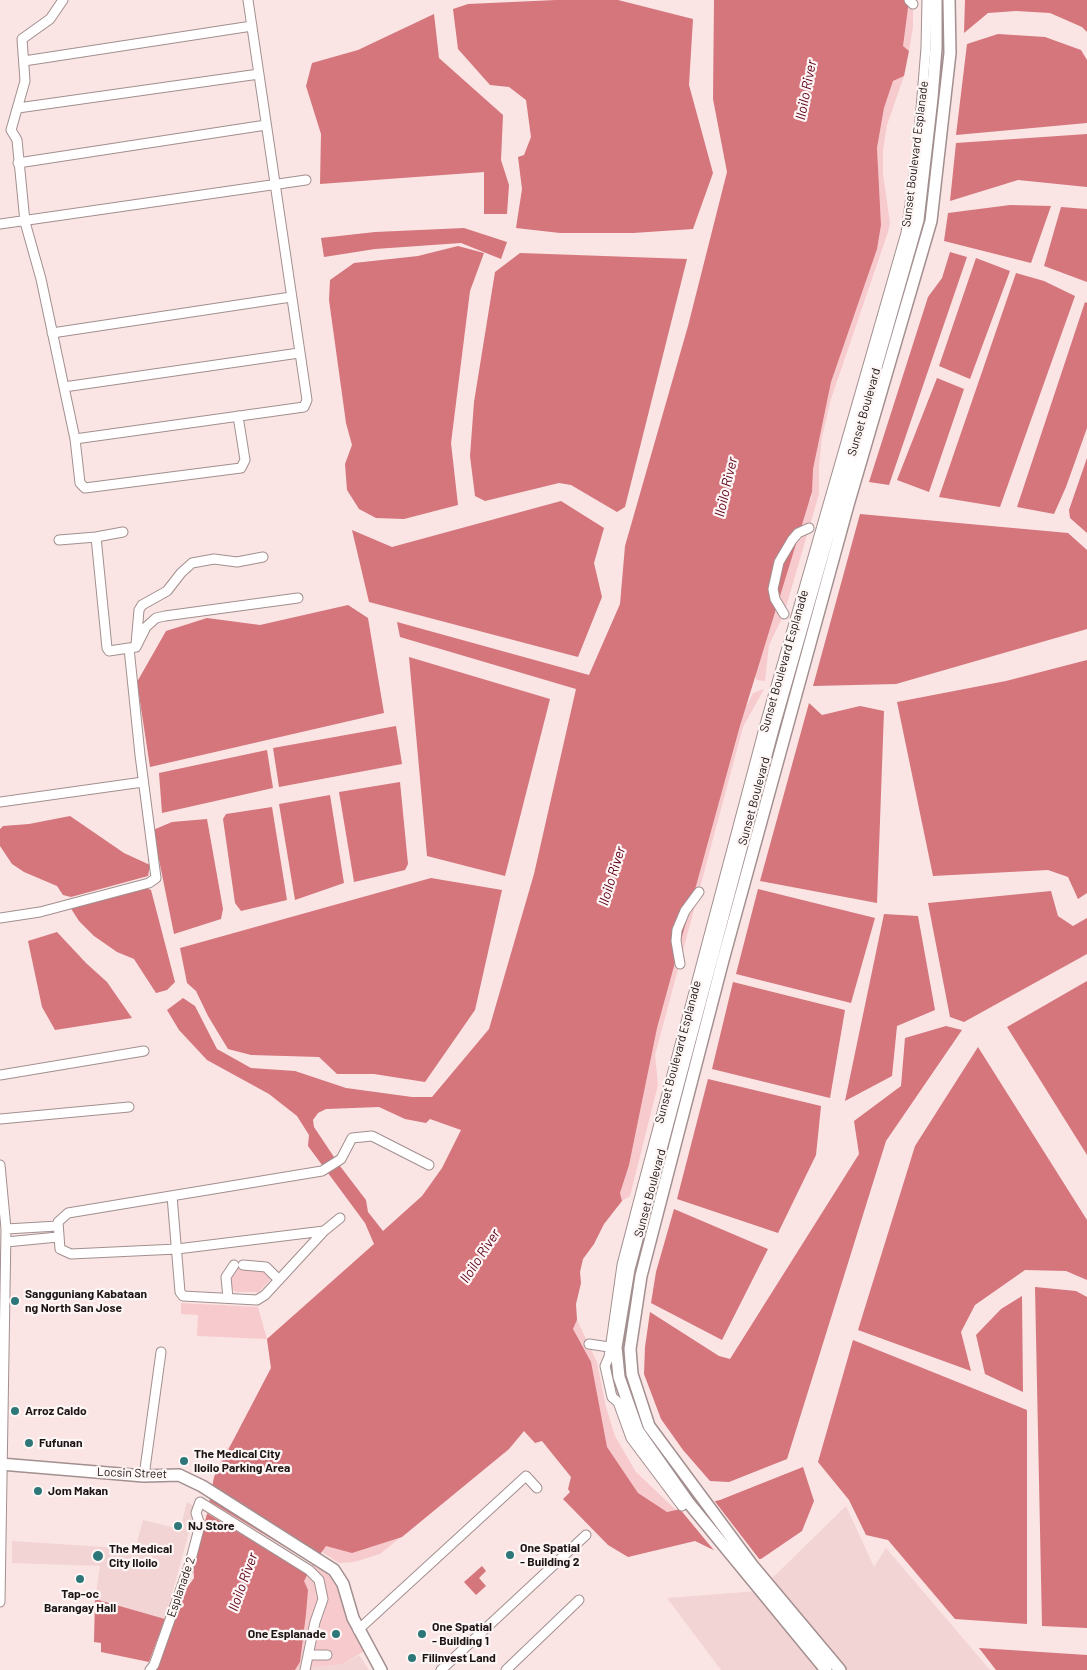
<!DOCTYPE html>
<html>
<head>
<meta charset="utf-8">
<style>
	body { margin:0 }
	canvas { display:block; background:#fae4e4 }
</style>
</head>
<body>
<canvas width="1087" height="1670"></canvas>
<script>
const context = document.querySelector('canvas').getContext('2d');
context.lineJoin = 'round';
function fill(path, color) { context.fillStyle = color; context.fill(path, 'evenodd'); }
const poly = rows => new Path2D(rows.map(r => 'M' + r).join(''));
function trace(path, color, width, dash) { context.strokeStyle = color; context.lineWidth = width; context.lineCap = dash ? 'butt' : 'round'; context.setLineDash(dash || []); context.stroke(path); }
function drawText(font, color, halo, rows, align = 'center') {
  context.font = font + ' Barlow,sans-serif'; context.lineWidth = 4.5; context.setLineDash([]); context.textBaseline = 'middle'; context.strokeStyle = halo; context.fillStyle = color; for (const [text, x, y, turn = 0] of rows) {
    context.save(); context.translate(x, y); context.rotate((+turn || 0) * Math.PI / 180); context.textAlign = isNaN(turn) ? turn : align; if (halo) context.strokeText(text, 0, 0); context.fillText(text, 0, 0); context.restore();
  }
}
fill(poly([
	[187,1502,196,1507,165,1619,95,1599,100,1566,12,1563,12,1541,135,1549,143,1520,180,1529],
	[846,1506,874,1567,886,1548,990,1670,721,1670,667,1598,759,1591],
	[359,1655,369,1670,312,1670,313,1667,343,1664]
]), '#f3d4d5');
fill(poly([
	[902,0,913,4,913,27,909,51,903,47],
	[904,76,887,125,883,150,883,174,890,223,888,232,831,399,822,437,819,466,819,494,784,614,769,645,765,681,757,680,753,673,801,502,811,500,812,492,809,489,825,398,881,225,877,148,884,108,893,81],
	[764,689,743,727,655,1055,658,1085,630,1196,622,1201,620,1193,626,1139,745,709,753,693],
	[374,1244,224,1488,213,1484,223,1455,238,1434,271,1368,267,1339,197,1336,198,1315,181,1314,181,1303,258,1307,267,1339],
	[235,1268,265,1271,271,1279,259,1292,236,1292,233,1290,228,1281],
	[577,1320,597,1362,606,1407,615,1436,636,1472,676,1510,667,1512,636,1499,605,1449,573,1329],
	[509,1449,380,1554,354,1562,339,1563,311,1545],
	[313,1564,332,1577,338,1587,345,1613,364,1651,343,1664,313,1667,312,1670,295,1670,300,1662,299,1654,289,1580]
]), '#f7cbcd');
fill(poly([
	[556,0,618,0,693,19,689,85,713,173,693,229,633,233,560,233,516,228,522,189,518,157,524,155,531,137,526,100,509,87,490,85,458,49,453,9,468,4],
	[714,0,909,0,903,46,909,51,904,76,893,81,884,108,877,148,881,225,877,249,831,382,813,469,812,492,740,726,657,1028,629,1165,620,1193,622,1201,604,1224,594,1244,583,1259,580,1272,581,1283,576,1304,577,1320,573,1329,591,1362,607,1447,638,1493,667,1512,720,1500,803,1467,814,1501,802,1531,761,1559,732,1559,695,1541,628,1557,608,1545,563,1499,570,1492,568,1489,571,1477,542,1441,535,1443,524,1431,509,1449,402,1537,352,1553,326,1546,313,1564,304,1581,308,1590,306,1614,300,1662,295,1670,153,1670,184,1592,194,1578,193,1564,207,1514,214,1477,271,1368,267,1339,374,1244,365,1223,308,1146,309,1135,297,1116,269,1094,207,1060,179,1030,167,1010,183,998,195,1006,217,1049,251,1068,295,1071,346,1088,412,1097,432,1097,489,1029,534,874,576,689,400,637,397,622,589,675,620,604,625,546,688,326,727,172,713,99],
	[379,1107,405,1119,426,1123,430,1119,461,1130,442,1168,422,1196,383,1231,368,1212,366,1200,340,1166,314,1127,313,1120,318,1113,326,1109],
	[965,0,1087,0,1087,32,1082,27,1050,13,1016,11,988,13,964,33],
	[434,14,439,58,503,115,501,160,509,185,507,214,484,214,484,172,320,184,321,134,306,86,312,63,358,50],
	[998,34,1045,37,1081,50,1087,60,1087,123,956,135,967,44],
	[1087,134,1087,187,1018,180,950,201,956,143],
	[1010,205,1051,206,1031,263,944,241,948,213],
	[1061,207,1087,209,1087,282,1044,266],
	[464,228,507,242,501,259,461,243,375,249,324,257,321,238,375,232],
	[458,246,484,253,470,291,451,443,458,505,404,519,376,518,359,509,347,490,345,464,352,445,346,423,329,300,330,280,354,263,418,256],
	[950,252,967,257,889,485,869,482,928,297,942,278],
	[520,253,687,259,625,507,617,512,571,485,559,483,485,501,475,496,470,456,474,402,495,272],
	[976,258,1010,271,970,379,939,366],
	[1016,273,1044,281,1075,296,1000,507,939,497],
	[1085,302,1087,303,1087,428,1066,487,1054,514,1017,507],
	[937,378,964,389,929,492,897,480],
	[1087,458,1087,533,1070,518,1069,510],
	[561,501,604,528,594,563,602,597,578,657,369,602,352,530,392,547],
	[860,514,1068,533,1087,550,1087,629,896,684,813,686],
	[348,605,368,618,384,713,150,767,137,682,166,631,207,618,260,625],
	[409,657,550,699,505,876,427,856],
	[1087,660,1087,893,1078,899,1068,877,1048,870,933,876,897,702,1006,681],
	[809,703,822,715,860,706,884,711,877,903,760,881],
	[396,726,402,764,279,787,273,748],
	[267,750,273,788,162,813,159,773],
	[400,782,408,864,405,870,354,882,339,792],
	[330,795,344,883,295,900,279,804],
	[272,807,287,900,241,911,235,903,223,819,226,814],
	[70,816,124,853,150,865,148,876,71,897,63,895,57,886,24,872,12,864,0,846,0,829,3,826,29,824],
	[207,819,223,909,221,919,174,934,153,830,172,822],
	[431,878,502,890,475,1010,425,1082,374,1074,337,1074,319,1057,251,1055,228,1049,208,1016,196,991,187,983,180,948],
	[144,887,151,890,175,982,167,990,156,993,134,959,117,952,94,936,79,921,70,907],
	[758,889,875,918,851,1003,736,974],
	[1051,891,1058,916,1073,926,1087,918,1087,954,964,1022,950,1017,928,903],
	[884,914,918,916,935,1010,897,1026,892,1076,845,1101],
	[57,932,86,963,107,982,132,1018,55,1030,42,1007,28,941],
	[1087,981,1087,1155,1007,1027],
	[733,982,845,1010,830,1098,712,1069],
	[946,1026,962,1030,886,1141,787,1459,729,1482,710,1481,683,1450,661,1419,644,1374,645,1347,650,1312,719,1356,730,1359,859,1154,854,1121,901,1086,905,1038],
	[978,1047,1087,1220,1087,1280,1066,1271,1025,1270,975,1305,961,1332,971,1371,858,1330,915,1146],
	[708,1079,821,1106,816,1155,778,1233,677,1199],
	[674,1209,768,1249,722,1340,651,1303,656,1272],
	[1035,1287,1076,1291,1087,1297,1087,1628,1042,1626],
	[1022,1296,1023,1392,985,1374,976,1335,1001,1309],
	[853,1340,1027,1410,1027,1624,955,1619,888,1540,866,1535,849,1500,818,1462],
	[482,1566,486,1571,479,1578,486,1586,476,1595,464,1582],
	[95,1599,165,1619,149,1662,101,1652,101,1643,94,1642],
	[979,1648,1087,1655,1087,1670,996,1670]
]), '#d5757c');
fill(poly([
	[713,1499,760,1560,732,1561,717,1554,679,1508,684,1505],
	[209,1501,313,1564,307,1574,205,1512]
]), '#fae4e4');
const minor = poly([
	[63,0,50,19,22,39,25,81,11,130,17,140,25,222,41,279,75,439,80,483,85,488,241,468,245,460,238,416],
	[909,0,913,4],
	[24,61,252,26],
	[18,108,259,74],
	[18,163,266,125],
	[0,224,306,180],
	[52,333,291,297],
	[64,387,299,353],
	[75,439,304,407,307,400,248,0],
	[96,537,107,648,109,651,129,648],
	[59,540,96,537,123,532],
	[784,614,775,599,773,589,779,562,792,540,798,533,809,528],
	[136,644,139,610,142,605,167,591,181,573,192,563,214,559,237,562,263,557],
	[0,802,143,782],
	[0,918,40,912,149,883,156,878,140,755,129,648,136,647,146,627,156,618,165,616,298,598],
	[680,964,676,941,677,930,685,911,699,892],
	[0,1075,144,1051],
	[0,1119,129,1107],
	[0,1165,6,1229,0,1602],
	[172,1196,180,1292,183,1296,257,1300,265,1295,324,1231,340,1218],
	[6,1229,58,1226],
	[324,1231,177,1249,71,1254,60,1249,58,1222,68,1213,322,1171,341,1159,352,1138,372,1136,429,1165],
	[6,1242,58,1237],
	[243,1265,266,1267,279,1280],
	[228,1298,226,1277,234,1265],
	[589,1344,609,1347],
	[144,1476,161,1352],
	[682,1506,631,1438,618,1402,612,1397,605,1366,609,1357,622,1265,641,1192,766,721,906,233,918,145,926,48,927,0],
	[358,1630,526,1476,537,1488],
	[308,1655,327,1655],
	[150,1670,154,1665,190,1563,200,1525,196,1513,200,1502,309,1570,319,1580,323,1599,315,1622,305,1670],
	[441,1670,586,1535],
	[506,1670,579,1600]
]);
const major = poly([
	[0,1464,144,1476,179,1475,202,1486,334,1570,343,1584,353,1618,381,1670],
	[826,1670,688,1502,638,1431,619,1377,616,1347,629,1269,773,729,918,220,932,98,936,48,936,0],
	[840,1670,752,1565,649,1426,632,1374,630,1349,641,1276,723,960,848,505,931,221,950,53,949,0]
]);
trace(minor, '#a38f8f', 11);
trace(major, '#a38f8f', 14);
trace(minor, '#fff', 9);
trace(major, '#fff', 11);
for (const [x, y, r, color] of [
	[15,1301,5,"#2e7778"],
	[15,1411,5,"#2e7778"],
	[29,1443,5,"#2e7778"],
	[184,1461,5,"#2e7778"],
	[38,1491,5,"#2e7778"],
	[178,1526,5,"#2e7778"],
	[510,1555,5,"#2e7778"],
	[98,1556,6,"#2e7778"],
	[80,1579,5,"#2e7778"],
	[336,1634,5,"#2e7778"],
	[422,1634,5,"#2e7778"],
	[412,1658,5,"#2e7778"]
]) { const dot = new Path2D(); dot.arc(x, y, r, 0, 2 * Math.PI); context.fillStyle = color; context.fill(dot); trace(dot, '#fef5f5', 2); }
drawText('12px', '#1c1515', '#fef5f5', [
	["Sunset Boulevard Esplanade",915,154,-83],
	["Sunset Boulevard",864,412,-74],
	["Sunset Boulevard Esplanade",784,661,-74],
	["Sunset Boulevard",754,801,-75],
	["Sunset Boulevard Esplanade",678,1052,-75],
	["Sunset Boulevard",650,1193,-75],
	["Locsin Street",132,1473,2],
	["Esplanade 2",181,1587,-71]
]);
drawText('bold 12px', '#1c1515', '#fef5f5', [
	["Sangguniang Kabataan",25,1294],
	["ng North San Jose",25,1308],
	["Arroz Caldo",25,1411],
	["Fufunan",39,1443],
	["The Medical City",194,1454],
	["Iloilo Parking Area",194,1468],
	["Jom Makan",48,1491],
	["NJ Store",188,1526],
	["One Spatial",520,1548],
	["- Building 2",520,1562],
	["The Medical",109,1549],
	["City Iloilo",109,1563],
	["Tap-oc",80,1594,"center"],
	["Barangay Hall",80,1608,"center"],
	["One Spatial",432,1627],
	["- Building 1",432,1641],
	["One Esplanade",326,1634,"right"],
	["Filinvest Land",422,1658]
], 'left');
drawText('italic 14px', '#5d0119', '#fef5f5', [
	["Iloilo River",806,90,-79],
	["Iloilo River",726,487,-77],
	["Iloilo River",612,876,-73],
	["Iloilo River",480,1256,-57],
	["Iloilo River",243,1582,-70]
]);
</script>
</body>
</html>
